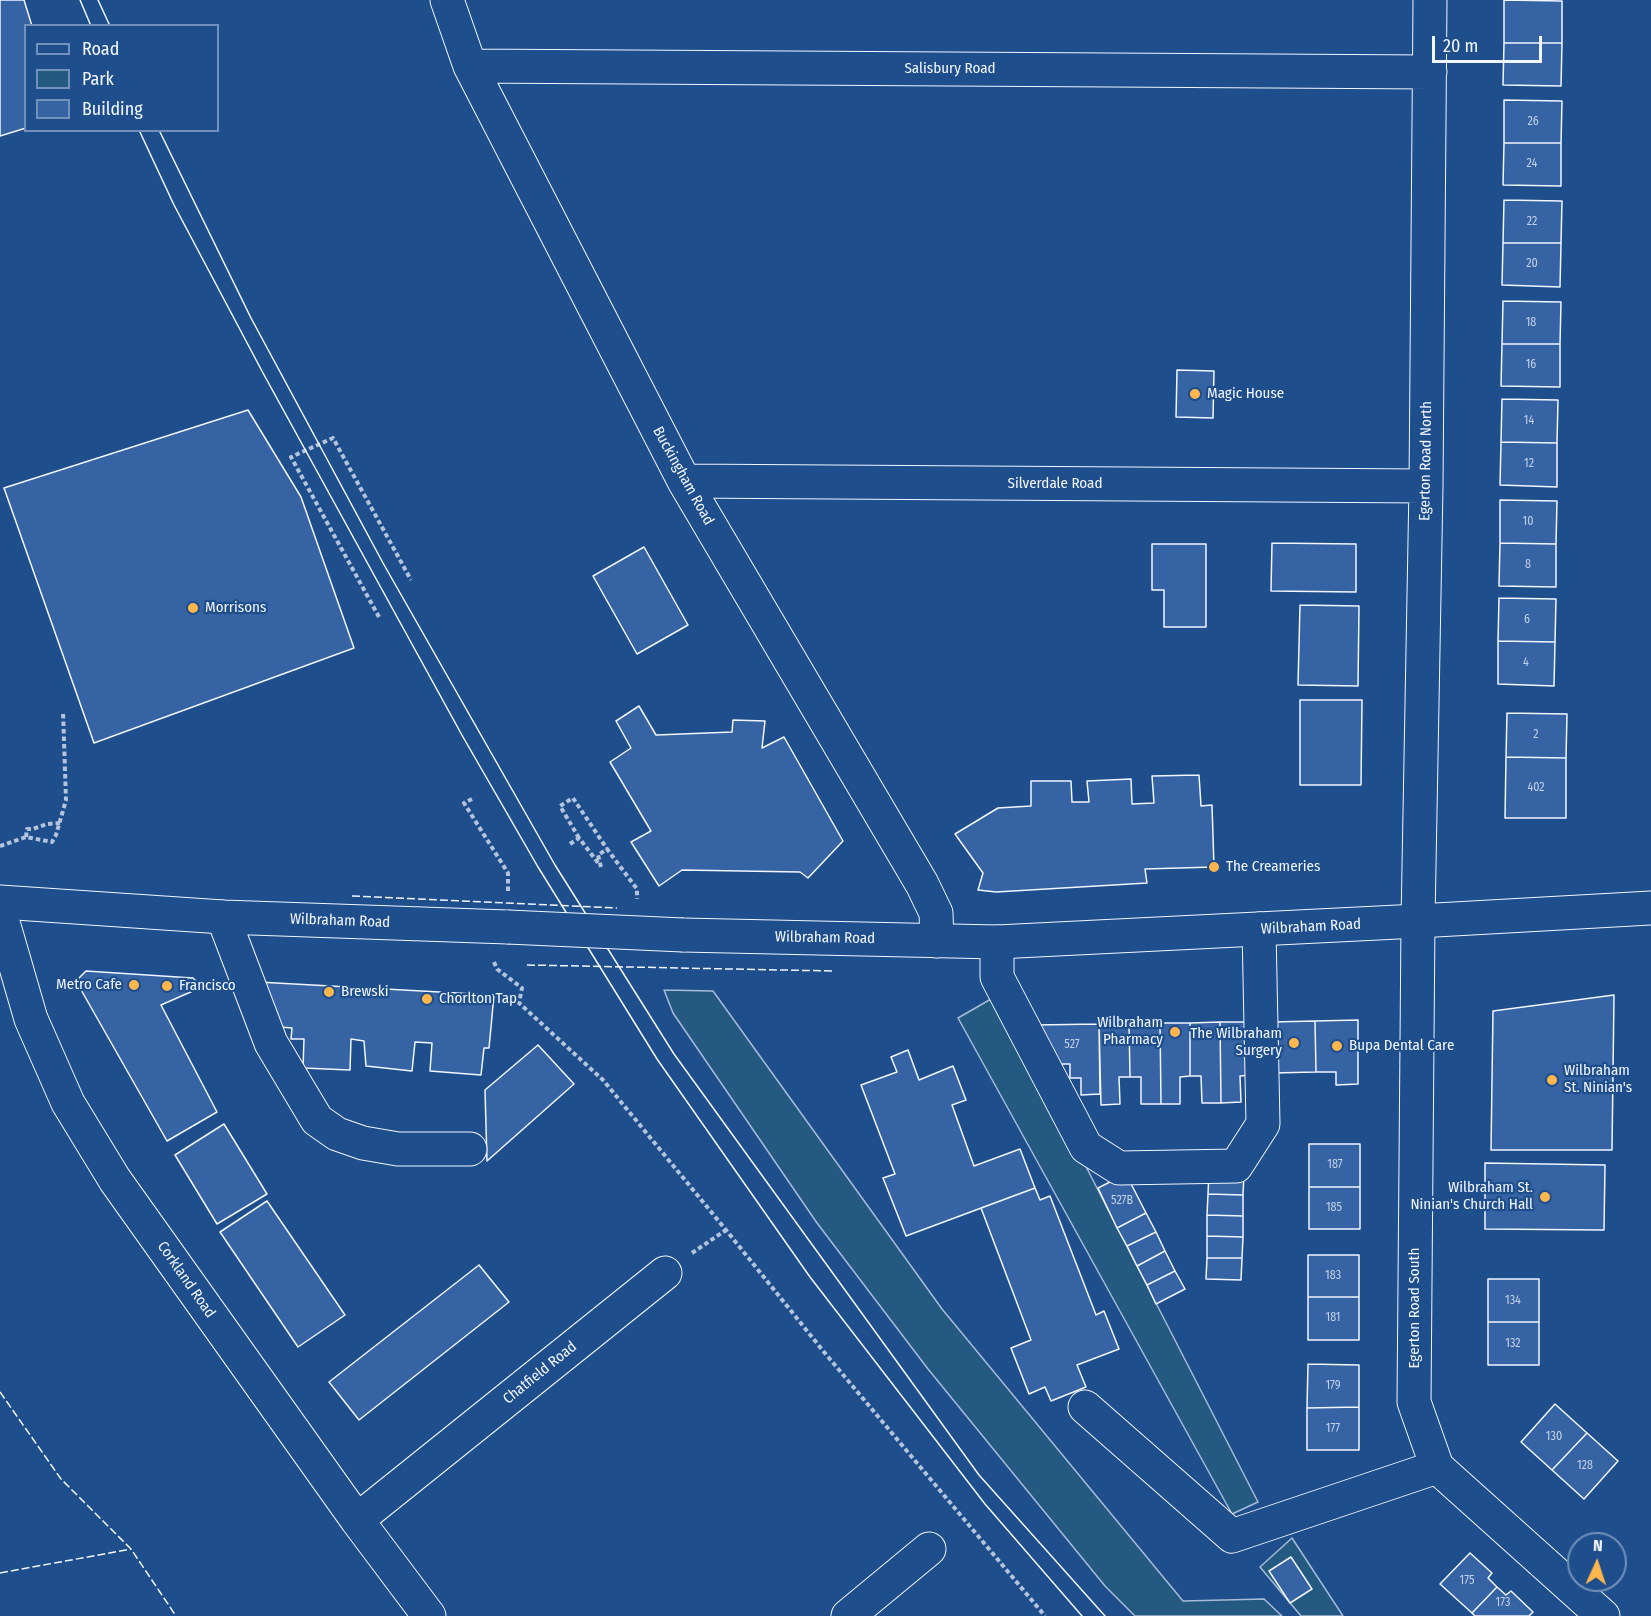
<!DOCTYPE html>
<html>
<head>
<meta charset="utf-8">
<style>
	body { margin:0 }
	#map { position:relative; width:1651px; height:1616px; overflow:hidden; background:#1f4e8c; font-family:"Fira Sans Condensed",sans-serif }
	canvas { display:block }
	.legend { position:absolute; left:24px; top:24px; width:195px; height:108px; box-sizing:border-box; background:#1f4e8c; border:2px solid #7391ba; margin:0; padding:8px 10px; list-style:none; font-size:18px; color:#f2f6ff }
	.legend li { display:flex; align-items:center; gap:12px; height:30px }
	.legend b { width:30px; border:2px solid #7391ba }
	.north { position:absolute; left:1567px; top:1532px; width:60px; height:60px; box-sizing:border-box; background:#1f4e8c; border:2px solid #7391ba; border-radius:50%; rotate:3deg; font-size:16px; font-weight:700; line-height:24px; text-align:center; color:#f2f6ff }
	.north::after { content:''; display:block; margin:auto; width:21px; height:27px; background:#ffb74d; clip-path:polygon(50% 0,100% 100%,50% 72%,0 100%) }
	.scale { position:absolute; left:1432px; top:36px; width:110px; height:27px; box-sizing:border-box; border:3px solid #f2f6ff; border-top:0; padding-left:8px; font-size:18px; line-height:21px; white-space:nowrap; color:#f2f6ff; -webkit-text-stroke:4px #1f4e8c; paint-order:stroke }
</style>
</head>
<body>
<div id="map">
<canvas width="1651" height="1616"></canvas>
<ul class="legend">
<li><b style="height:8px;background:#1f4e8c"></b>Road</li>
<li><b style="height:16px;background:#245a82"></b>Park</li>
<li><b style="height:16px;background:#3563a3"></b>Building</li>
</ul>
<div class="north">N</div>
<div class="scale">20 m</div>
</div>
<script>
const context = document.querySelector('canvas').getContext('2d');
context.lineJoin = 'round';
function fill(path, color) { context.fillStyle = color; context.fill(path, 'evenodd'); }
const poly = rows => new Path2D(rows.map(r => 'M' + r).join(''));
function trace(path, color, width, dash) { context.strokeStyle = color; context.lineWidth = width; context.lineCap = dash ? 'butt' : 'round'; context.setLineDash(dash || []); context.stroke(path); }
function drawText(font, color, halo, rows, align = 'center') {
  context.font = font + ' "Fira Sans Condensed",sans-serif'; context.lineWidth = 4.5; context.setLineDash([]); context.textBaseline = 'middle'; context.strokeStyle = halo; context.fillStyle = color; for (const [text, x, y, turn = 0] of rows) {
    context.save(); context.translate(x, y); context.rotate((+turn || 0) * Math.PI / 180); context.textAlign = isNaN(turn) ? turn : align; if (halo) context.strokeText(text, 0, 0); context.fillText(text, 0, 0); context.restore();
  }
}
const green = poly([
	[664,990,713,991,942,1309,1183,1601,1264,1599,1282,1616,1135,1616,1105,1586,928,1369,817,1223,673,1013,664,990],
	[998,995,1258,1502,1232,1514,958,1018,998,995],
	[1292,1538,1343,1616,1301,1616,1260,1567,1292,1538]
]);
fill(green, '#245a82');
trace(green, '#a8bbd7', 1.5);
const building = poly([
	[0,0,24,0,32,26,26,26,26,128,0,136,0,0],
	[1504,0,1562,1,1562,43,1504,43,1504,0],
	[1504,43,1562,43,1561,86,1503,85,1504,43],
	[1504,100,1562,101,1561,143,1504,143,1504,100],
	[1504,143,1561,143,1561,186,1503,185,1504,143],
	[1504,200,1562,201,1561,243,1503,243,1504,200],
	[1503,243,1561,243,1560,287,1502,285,1503,243],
	[1503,301,1561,302,1560,344,1502,344,1503,301],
	[1502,344,1560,344,1560,387,1501,386,1502,344],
	[1177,370,1214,371,1213,418,1176,417,1177,370],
	[1502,399,1558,400,1557,443,1501,442,1502,399],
	[248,410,301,497,354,648,94,743,4,488,248,410],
	[1501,442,1557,443,1557,487,1500,485,1501,442],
	[1500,500,1557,501,1556,544,1500,543,1500,500],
	[1272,543,1356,544,1356,592,1271,591,1272,543],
	[1500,543,1556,544,1556,587,1499,586,1500,543],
	[1152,544,1206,544,1206,627,1164,627,1164,590,1152,590,1152,544],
	[644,547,688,625,637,654,593,576,644,547],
	[1499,598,1556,599,1555,642,1498,641,1499,598],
	[1300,605,1359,606,1358,686,1298,685,1300,605],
	[1498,641,1555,642,1554,686,1498,684,1498,641],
	[1300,700,1362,700,1361,785,1300,785,1300,700],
	[639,706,656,735,732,732,733,720,765,721,762,748,784,737,843,841,808,878,800,872,682,870,659,886,631,842,651,831,610,762,631,748,616,721,639,706],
	[1507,713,1567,714,1566,758,1506,757,1507,713],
	[1506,757,1566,758,1566,818,1505,818,1506,757],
	[1199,775,1201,806,1212,805,1214,867,1145,869,1147,883,996,892,978,890,983,873,955,834,998,808,1031,806,1031,781,1071,781,1072,802,1089,802,1087,781,1131,779,1132,804,1154,803,1152,776,1199,775],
	[86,971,193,978,202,987,161,1005,217,1112,167,1141,76,981,86,971],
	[258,982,494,995,489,1048,484,1048,481,1075,430,1071,432,1043,415,1042,412,1071,366,1066,364,1041,351,1039,350,1070,303,1068,304,1039,291,1039,292,1028,280,1027,258,982],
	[1614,995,1612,1150,1491,1150,1493,1011,1614,995],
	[1358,1020,1358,1084,1336,1085,1336,1072,1316,1072,1315,1021,1358,1020],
	[1315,1021,1316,1072,1273,1073,1272,1022,1315,1021],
	[1220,1022,1250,1022,1251,1075,1240,1076,1241,1102,1221,1103,1220,1022],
	[1220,1022,1221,1103,1202,1103,1201,1076,1190,1076,1190,1023,1220,1022],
	[1160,1023,1190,1023,1190,1076,1180,1077,1180,1104,1161,1104,1160,1023],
	[1160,1023,1161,1104,1141,1104,1141,1077,1130,1077,1129,1024,1160,1023],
	[1099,1024,1100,1094,1081,1095,1081,1078,1070,1078,1070,1064,1061,1064,1035,1025,1099,1024],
	[1099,1024,1129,1024,1130,1077,1119,1077,1120,1104,1101,1105,1099,1024],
	[538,1045,574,1084,487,1161,485,1090,538,1045],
	[908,1050,919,1080,953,1066,966,1100,952,1105,974,1166,1020,1149,1035,1188,906,1236,883,1178,895,1174,861,1085,897,1072,891,1057,908,1050],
	[224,1124,267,1194,217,1224,175,1155,224,1124],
	[1309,1144,1360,1144,1360,1187,1309,1187,1309,1144],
	[1485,1163,1605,1165,1604,1230,1485,1229,1485,1163],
	[1209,1172,1244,1174,1243,1195,1208,1194,1209,1172],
	[1126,1174,1146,1213,1117,1228,1098,1188,1126,1174],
	[1309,1187,1360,1187,1360,1229,1309,1229,1309,1187],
	[1035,1188,1040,1200,1050,1196,1096,1315,1104,1311,1119,1349,1077,1365,1086,1387,1051,1401,1045,1387,1029,1394,1011,1348,1031,1340,981,1208,1035,1188],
	[1208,1194,1243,1195,1243,1216,1207,1215,1208,1194],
	[267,1201,345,1315,298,1347,220,1232,267,1201],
	[1146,1213,1156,1232,1127,1246,1117,1228,1146,1213],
	[1207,1215,1243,1216,1243,1237,1207,1236,1207,1215],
	[1156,1232,1165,1251,1137,1266,1127,1246,1156,1232],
	[1207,1236,1243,1237,1242,1258,1207,1258,1207,1236],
	[1165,1251,1175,1271,1147,1285,1137,1266,1165,1251],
	[1308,1255,1359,1255,1359,1297,1308,1297,1308,1255],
	[1207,1258,1242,1258,1241,1280,1206,1279,1207,1258],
	[479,1265,509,1302,359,1420,329,1382,479,1265],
	[1175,1271,1185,1289,1156,1304,1147,1285,1175,1271],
	[1488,1279,1539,1279,1539,1322,1488,1322,1488,1279],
	[1308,1297,1359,1297,1359,1340,1308,1340,1308,1297],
	[1488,1322,1539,1322,1539,1365,1488,1365,1488,1322],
	[1308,1364,1359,1365,1359,1407,1307,1408,1308,1364],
	[1555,1404,1587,1433,1552,1470,1521,1442,1555,1404],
	[1359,1407,1359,1450,1307,1450,1307,1408,1359,1407],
	[1587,1433,1618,1461,1584,1499,1552,1470,1587,1433],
	[1470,1553,1492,1573,1488,1578,1497,1587,1472,1613,1440,1584,1470,1553],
	[1291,1557,1312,1589,1290,1603,1269,1571,1291,1557],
	[1497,1587,1506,1595,1511,1591,1533,1612,1529,1616,1475,1616,1472,1613,1497,1587]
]);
fill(building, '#3563a3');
trace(building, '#f2f6ff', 1.5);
const minor = poly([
	[447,0,470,66,684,481,922,884,936,913,937,941],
	[1430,0,1426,486,1418,921,1414,1402,1437,1467,1603,1616],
	[470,66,1430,72],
	[684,481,1426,486],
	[0,912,31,1019,68,1103,115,1180,357,1520,429,1616],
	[223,917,271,1043,317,1120,337,1134,363,1143,398,1149,470,1149],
	[997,942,997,977,1086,1147,1119,1168,1236,1166,1263,1124,1259,929],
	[1085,1407,1232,1536,1437,1467],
	[357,1520,665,1273],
	[848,1616,929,1549]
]);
const highway = poly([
	[0,902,223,917,508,927],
	[683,935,997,942,1418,921,1651,908]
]);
trace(minor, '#f2f6ff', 35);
trace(highway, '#f2f6ff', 35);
trace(poly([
	[379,617,291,457,333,438,411,580],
	[472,799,464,803,508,873,508,891],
	[26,837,27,829,33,829,47,824,60,823],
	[579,838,560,806,573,798,607,849],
	[570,844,579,838,599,864],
	[0,846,26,837,52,842,56,835,66,800,63,711],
	[601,867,598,855,607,849,637,889,637,899],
	[494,962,497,969,522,988,519,1003,603,1080,726,1230,824,1352,1045,1616],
	[692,1253,726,1230]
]), '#b3c4dc', 4, [4.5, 3]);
trace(minor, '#1f4e8c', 33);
trace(highway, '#1f4e8c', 33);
trace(poly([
	[80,0,91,26],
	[98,0,110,26],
	[139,130,174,205,263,373,463,737,538,867,657,1059,810,1277,985,1504,1082,1616],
	[159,130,251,318,383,563,555,865,674,1054,979,1475,1105,1616]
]), '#f2f6ff', 1.5);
const highwayBridge = poly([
	[508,927,683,935]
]);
trace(highwayBridge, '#f2f6ff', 35, []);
trace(highwayBridge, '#1f4e8c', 33);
trace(poly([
	[352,896,617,908],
	[527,965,833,971],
	[0,1392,61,1479,131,1549,176,1616],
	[0,1573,131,1549]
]), '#f2f6ff', 1.5, [8, 3]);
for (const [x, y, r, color] of [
	[1195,394,6,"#ffb74d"],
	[193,608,6,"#ffb74d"],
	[1214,867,6,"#ffb74d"],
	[134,985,6,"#ffb74d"],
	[167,986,6,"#ffb74d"],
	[329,992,6,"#ffb74d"],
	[427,999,6,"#ffb74d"],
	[1175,1032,6,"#ffb74d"],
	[1294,1043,6,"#ffb74d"],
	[1337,1046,6,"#ffb74d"],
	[1552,1080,6,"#ffb74d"],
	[1545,1197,6,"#ffb74d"]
]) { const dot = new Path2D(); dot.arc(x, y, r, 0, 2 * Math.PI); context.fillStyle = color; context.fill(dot); trace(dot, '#1f4e8c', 2); }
drawText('12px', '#c3d1e8', null, [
	["26",1533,122],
	["24",1532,164],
	["22",1532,222],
	["20",1532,264],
	["18",1531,323],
	["16",1531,365],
	["14",1529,421],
	["12",1529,464],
	["10",1528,522],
	["8",1528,565],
	["6",1527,620],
	["4",1526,663],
	["2",1536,735],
	["402",1536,788],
	["527",1072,1045],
	["187",1335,1165],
	["527B",1122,1201],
	["185",1334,1208],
	["183",1333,1276],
	["134",1513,1301],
	["181",1333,1318],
	["132",1513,1344],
	["179",1333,1386],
	["177",1333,1429],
	["130",1554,1437],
	["128",1585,1466],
	["175",1467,1581],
	["173",1503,1603]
]);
drawText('15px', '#f2f6ff', '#1f4e8c', [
	["Salisbury Road",950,69],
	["Egerton Road North",1426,461,-89],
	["Buckingham Road",683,476,61],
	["Silverdale Road",1055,484],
	["Wilbraham Road",340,921,2],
	["Wilbraham Road",1311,927,-3],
	["Wilbraham Road",825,938,1],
	["Corkland Road",186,1280,55],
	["Egerton Road South",1415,1308,-90],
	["Chatfield Road",540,1373,-39]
]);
drawText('15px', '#f2f6ff', '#1f4e8c', [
	["Magic House",1207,394],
	["Morrisons",205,608],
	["The Creameries",1226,867],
	["Metro Cafe",122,985,"right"],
	["Francisco",179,986],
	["Brewski",341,992],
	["Chorlton Tap",439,999],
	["Wilbraham",1163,1023,"right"],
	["Pharmacy",1163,1040,"right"],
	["The Wilbraham",1282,1034,"right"],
	["Surgery",1282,1051,"right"],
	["Bupa Dental Care",1349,1046],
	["Wilbraham",1564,1071],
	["St. Ninian's",1564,1088],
	["Wilbraham St.",1533,1188,"right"],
	["Ninian's Church Hall",1533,1205,"right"]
], 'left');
</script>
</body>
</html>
